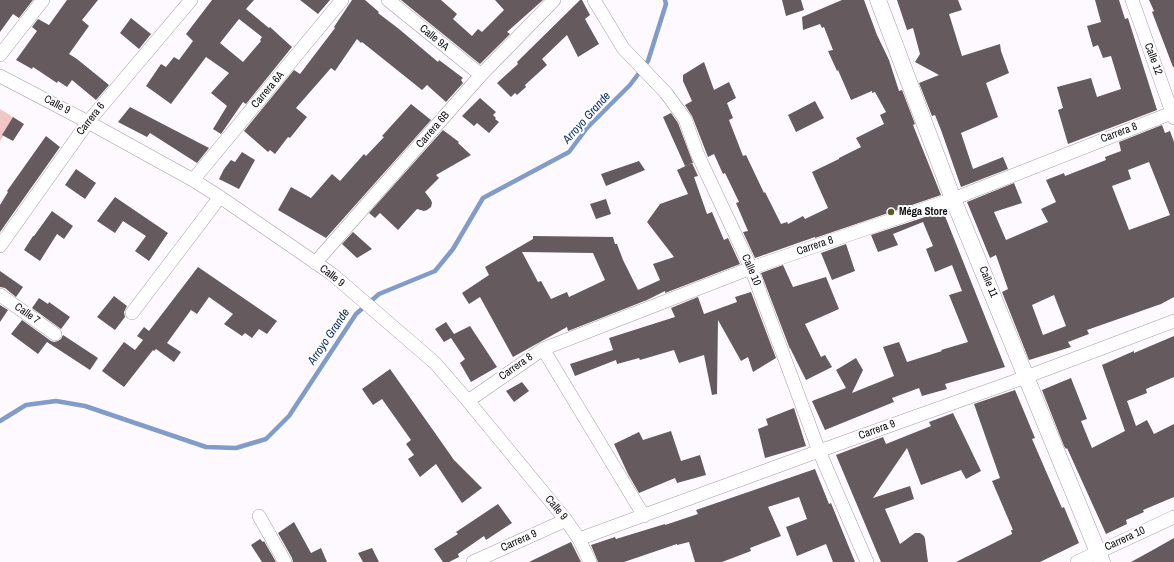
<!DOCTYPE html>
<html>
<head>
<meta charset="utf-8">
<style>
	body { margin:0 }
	canvas { display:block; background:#fef9ff }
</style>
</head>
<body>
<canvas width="1174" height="562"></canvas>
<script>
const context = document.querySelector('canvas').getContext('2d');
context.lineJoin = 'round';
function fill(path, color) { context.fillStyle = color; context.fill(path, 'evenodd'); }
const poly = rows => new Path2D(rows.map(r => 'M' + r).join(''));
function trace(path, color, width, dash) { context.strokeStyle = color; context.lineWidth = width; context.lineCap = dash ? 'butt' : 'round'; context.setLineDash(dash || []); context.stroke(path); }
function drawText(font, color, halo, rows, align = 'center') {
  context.font = font + ' "Archivo Narrow",sans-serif'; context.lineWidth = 4; context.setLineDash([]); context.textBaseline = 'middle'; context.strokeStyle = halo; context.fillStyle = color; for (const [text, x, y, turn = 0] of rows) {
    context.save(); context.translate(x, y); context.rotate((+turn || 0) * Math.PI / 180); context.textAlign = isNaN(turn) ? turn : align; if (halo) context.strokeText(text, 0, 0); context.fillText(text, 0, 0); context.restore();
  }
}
fill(poly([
	[0,109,13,117,0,142]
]), '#f1c6c4');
trace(poly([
	[0,421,26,405,56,401,85,406,206,447,236,448,266,439,289,416,356,314,379,294,435,271,453,249,483,198,569,152,587,128,630,85,648,61,666,4,665,0]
]), '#819cc8', 4.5);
fill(poly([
	[0,0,33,0,19,18,13,14,0,32],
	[67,0,98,0,82,20,89,26,69,54,77,59,109,85,96,100,72,80,67,87,58,81,57,83,33,67,32,69,16,60,37,31,32,27,38,19,49,25],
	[212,0,254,0,246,9,269,28,270,27,292,47,246,104,243,102,221,134,213,129,227,106,211,93,229,73,206,57,171,104,146,86,161,64,166,67,174,57,179,60,193,41,186,34],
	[239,19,262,37,260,40,261,41,243,62,220,43],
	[300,0,330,0,318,14],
	[352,0,365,0,379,12,378,13,399,29,438,62,439,60,463,78,461,80,463,83,446,102,427,85,422,90,362,42,361,43,357,39,335,71,331,68,296,108,307,117,290,138,288,137,275,154,270,150,268,152,244,131,294,70,300,74,335,28,334,27],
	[401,0,441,0,457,14,453,19,472,36,478,29,482,32,504,10,495,0,543,0,507,32,510,34,480,64],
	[580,0,582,0,590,15,585,19,599,44,578,57,567,35,542,59,547,65,525,85,526,87,517,95,515,93,511,97,497,83,518,64,517,62],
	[782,0,801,0,804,10,786,16],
	[842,0,864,0,877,35,889,60,899,91,902,90,915,124,913,125,941,195,815,238,815,237,755,258,743,232,748,231,736,203,739,202,725,173,723,174,714,154,708,157,692,116,685,105,692,101,683,81,683,75,704,62,714,90,729,82,736,98,727,103,733,118,729,120,743,156,746,155,764,193,765,192,781,224,787,222,788,224,803,216,805,219,828,208,812,172,839,159,839,158,861,147,856,138,884,124,880,115,886,112,875,92,872,93,872,91,851,100,838,70,837,71,828,51,833,50,824,27,822,28,820,24,803,30,802,17],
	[897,0,958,0,962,10,949,14,962,56,1000,44,1001,51,1009,73,986,83,998,117,961,133,973,169,1003,157,1008,169,961,187,941,130,935,115,932,116,919,83,939,75,915,62,920,54,913,28,907,30],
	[1095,0,1119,0,1125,19,1128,18,1157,110,1068,144,1058,110,1063,108,1057,87,1091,78,1097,97,1121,89,1111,56,1103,58,1098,45,1093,47,1087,26,1101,22],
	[1149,0,1174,0,1174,67,1173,67,1152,12,1154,11],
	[131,18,151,34,139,49,120,33],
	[480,98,496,112,493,115,496,118,495,119,499,122,489,133,477,123,474,126,462,116],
	[815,101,824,118,796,132,788,115],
	[411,104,431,120,326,238,278,210,291,187,311,198,332,174,340,181,364,154,366,156,384,137,382,136],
	[130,107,209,148,197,163,150,133,147,137,118,122],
	[671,113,678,123,693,163,685,166,663,117],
	[13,117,24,124,13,141,2,135],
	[1162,125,1165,133,1170,131,1174,142,1174,297,1161,304,1087,330,1089,334,1068,342,1071,347,1029,360,1002,292,1008,289,996,255,990,258,967,202,1014,183,1022,203,994,212,1006,240,1048,222,1041,209,1056,202,1046,180,1064,173,1065,176,1106,160,1105,157,1121,151,1119,142],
	[1149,162,1170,215,1129,230,1112,186,1131,179,1128,170],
	[1054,295,1066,326,1043,335,1032,305],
	[443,130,459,142,458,143,471,155,436,175,439,178,425,192,431,200,432,203,431,207,427,210,424,211,417,209,398,230,380,213,375,218,369,213],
	[46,136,60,147,0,232,0,205,8,192,7,191],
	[242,152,255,160,239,189,219,179,224,169,231,160,235,162],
	[639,161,645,170,606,186,601,174],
	[692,163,698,176,694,177,707,214,712,212,724,240,728,238,740,264,665,293,665,291,647,300,568,331,567,327,513,357,480,297,469,304,462,293,489,275,485,267,533,239,533,236,613,237,615,244,617,244,623,260,638,290,660,280,653,264,674,257,647,222,660,204,688,194,677,170],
	[522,252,593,253,605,280,569,297,567,292,551,299,541,281,538,282],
	[76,169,96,183,85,199,65,185],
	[115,197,168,233,149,261,135,251,146,236,123,221,115,233,97,221],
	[606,199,611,214,596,219,590,204],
	[52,211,73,226,64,239,57,234,40,261,24,250,33,236,34,236],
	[943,211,1005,367,945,384,947,389,922,396,919,388,892,398,894,402,825,430,812,401,846,388,836,370,856,358,863,370,852,393,894,376,883,347,899,342,907,362,942,351,941,350,968,342,949,295,962,291,952,265,935,272,926,249,933,246,923,222,893,234,898,245,878,252,871,235],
	[353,232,372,249,357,258,342,244],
	[846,244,855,271,832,280,821,253],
	[783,265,793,287,826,277,839,309,805,324,821,357,825,355,832,367,806,380,790,348,790,349,761,273],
	[198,267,277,321,267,334,259,329,252,338,245,333,242,336,224,324,233,314,209,297,197,314,191,310,167,343,181,352,174,362,156,349,154,351,153,350,124,387,102,371,124,342,135,350,143,340,137,336,144,327,149,331],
	[0,271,23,287,16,297,5,288,0,287],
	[751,292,776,358,753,372,748,357,741,361,718,320,717,394,712,395,704,355,679,363,674,350,640,360,639,358,617,364,616,360,575,376,570,364,613,350,609,338,675,317,671,308,698,297,704,314,737,302,735,297],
	[114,296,127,306,124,312,125,317,115,330,97,317],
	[39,298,48,304,49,302,70,317,61,329,32,308],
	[0,305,8,310,0,322],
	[22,320,51,341,54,342,58,341,61,339,63,335,98,358,90,370,47,342,38,354,11,334],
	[446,322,454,334,470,326,497,367,471,382,460,363,465,359,451,338,444,342,435,329],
	[1174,336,1174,377,1146,389,1147,393,1127,401,1136,426,1147,420,1154,434,1174,424,1174,497,1143,510,1144,512,1126,520,1127,524,1106,534,1067,448,1066,449,1064,446,1042,390,1071,378,1087,419,1081,421,1092,448,1125,431,1102,365,1134,351,1134,353],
	[390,369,454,460,482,488,462,503,436,464,420,477,408,459,414,455,406,444,411,440,382,399,373,405,362,389],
	[522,382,529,391,514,402,506,391],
	[1015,390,1035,438,1032,439,1045,469,1062,508,1064,507,1079,543,1040,562,956,562,1012,534,1011,530,1013,530,992,481,1000,478,974,404],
	[794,408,806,446,765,458,758,429,768,425,766,419],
	[953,413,981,471,966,479,961,470,921,485,907,448,873,498,910,486,914,499,885,509,900,544,915,533,920,533,924,536,925,539,928,562,881,562,836,455,883,437,886,444,931,426,929,422],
	[671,431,681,461,700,455,706,475,677,483,675,478,639,493,628,474,614,444,639,432,643,440],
	[815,469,829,504,831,503,855,562,833,562,826,544,797,556,786,527,807,519,799,497,768,507,781,536,750,548,751,551,722,562,695,562,689,542,677,545,677,544,624,562,598,562,591,545,615,537,616,539,665,524,665,525,698,514,696,510],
	[498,504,512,523,486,540,484,536,458,554,459,557,449,562,443,562,434,549,458,534,456,532],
	[294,522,311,553,321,548,327,562,293,562,292,558,278,533],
	[1174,538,1174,562,1131,562,1151,551],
	[260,539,263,542,264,541,276,562,262,562,251,545],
	[571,542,581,562,529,562,556,549],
	[372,548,379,562,363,562,358,553]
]), '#655a5e');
const minor = poly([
	[388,0,481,75],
	[594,0,623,48,666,93,685,119,697,153,751,268,819,451,867,562],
	[1132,0,1174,118],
	[0,55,43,0],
	[0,76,88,122,193,180,220,197,332,274,435,363,468,401,566,520,579,539,590,562],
	[193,180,342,0],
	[0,246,88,122,191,0],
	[315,263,481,75,554,0],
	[0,295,55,334],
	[132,313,220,197],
	[543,349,644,516],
	[468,401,543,349,751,268,953,199,1174,112],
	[259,516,285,562],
	[579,539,819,451,1026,377,1174,321],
	[473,562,566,520],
	[1077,562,1174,517]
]);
const tertiary = poly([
	[878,0,953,199,1102,562]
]);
trace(minor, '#a69ea8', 14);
trace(tertiary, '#a69ea8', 17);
trace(minor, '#fff', 13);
trace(tertiary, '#fff', 16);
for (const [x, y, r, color] of [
	[891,212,4,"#585d2b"]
]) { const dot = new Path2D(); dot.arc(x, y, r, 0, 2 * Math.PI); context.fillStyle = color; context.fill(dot); trace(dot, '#fff', 1.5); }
drawText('11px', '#110e11', '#fff', [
	["Calle 9A",434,38,39],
	["Calle 12",1153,59,70],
	["Carrera 6A",268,90,-50],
	["Calle 9",57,105,28],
	["Carrera 6",91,119,-52],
	["Carrera 6B",433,130,-49],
	["Carrera 8",1119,133,-21],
	["Carrera 8",815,246,-19],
	["Calle 10",751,270,67],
	["Calle 9",332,276,38],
	["Calle 11",988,282,68],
	["Calle 7",27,314,35],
	["Carrera 8",516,367,-35],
	["Carrera 9",877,430,-20],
	["Calle 9",556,508,51],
	["Carrera 10",1125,539,-25],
	["Carrera 9",519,541,-24]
]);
drawText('bold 11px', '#110e11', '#fff', [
	["Méga Store",899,212]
], 'left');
drawText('italic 12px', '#0f3066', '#fff', [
	["Arroyo Grande",587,118,-48],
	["Arroyo Grande",329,337,-56]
]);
</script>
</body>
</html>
